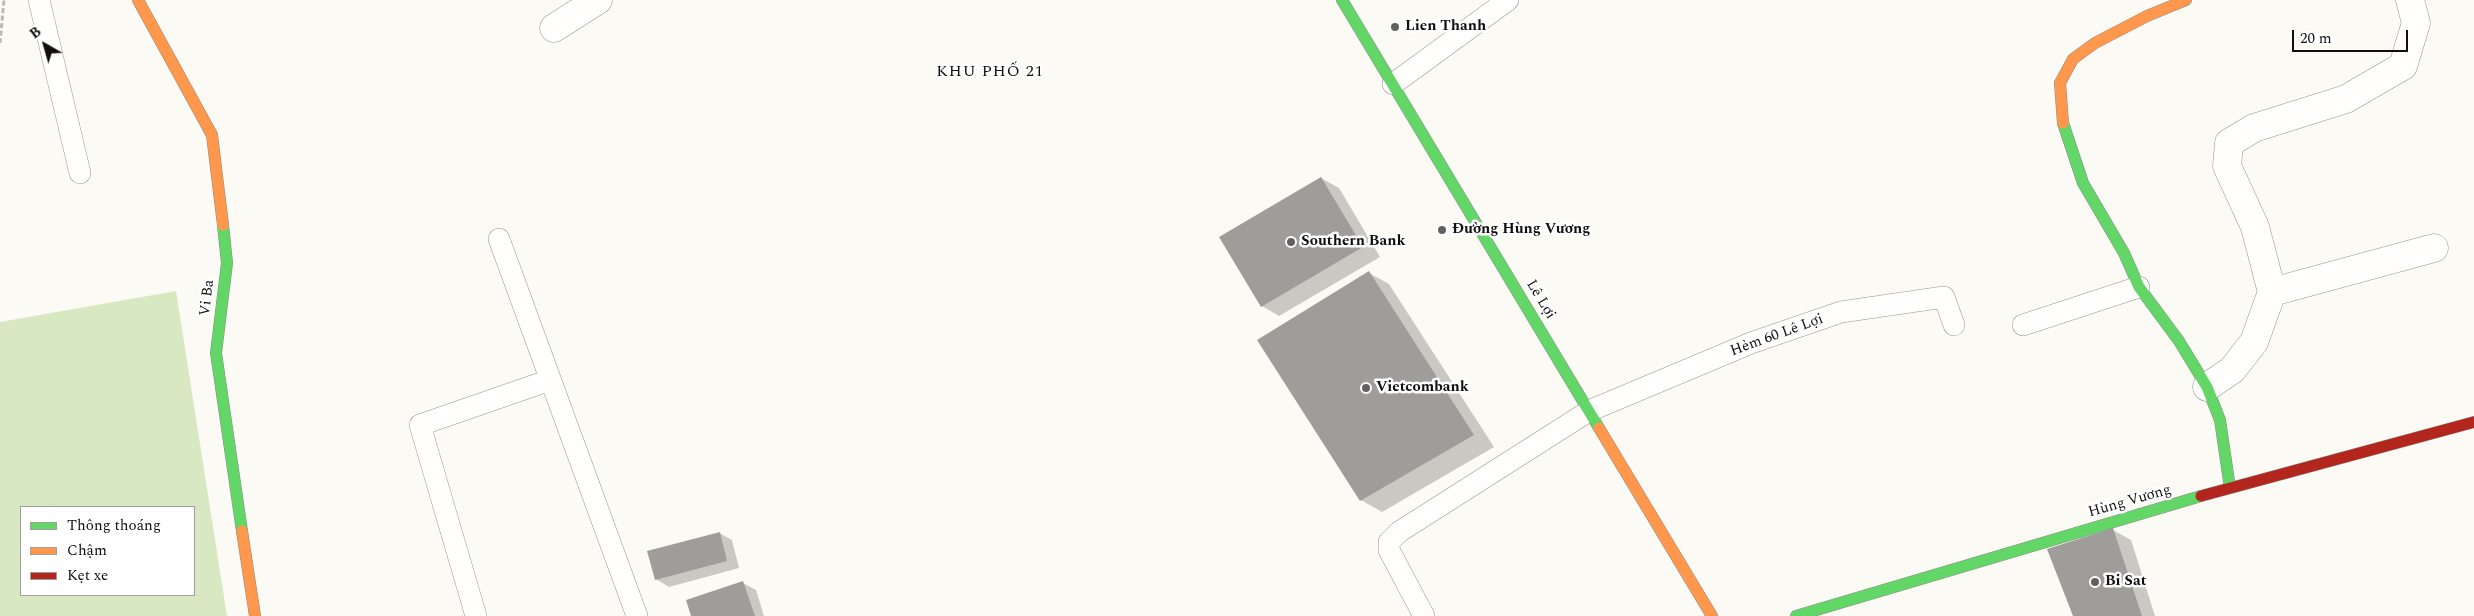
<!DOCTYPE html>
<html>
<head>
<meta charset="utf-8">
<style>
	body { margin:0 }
	#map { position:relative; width:2474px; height:616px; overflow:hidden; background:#fcfaf4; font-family:Spectral,serif }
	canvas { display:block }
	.legend { position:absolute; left:20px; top:506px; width:175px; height:90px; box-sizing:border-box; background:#fff; border:1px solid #9f9f9f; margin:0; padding:6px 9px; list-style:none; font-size:15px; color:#0f0f0f }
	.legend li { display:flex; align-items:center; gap:10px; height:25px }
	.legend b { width:25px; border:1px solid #9f9f9f }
	.north { position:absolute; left:20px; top:20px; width:50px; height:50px; -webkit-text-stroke:4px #fff; paint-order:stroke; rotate:322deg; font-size:14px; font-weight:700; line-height:20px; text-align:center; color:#0f0f0f }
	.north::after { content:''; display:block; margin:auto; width:18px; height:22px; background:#0f0f0f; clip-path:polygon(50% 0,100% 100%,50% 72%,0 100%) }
	.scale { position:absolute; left:2292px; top:30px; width:116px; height:22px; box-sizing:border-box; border:2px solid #0f0f0f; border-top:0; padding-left:6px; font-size:15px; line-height:18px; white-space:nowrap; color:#0f0f0f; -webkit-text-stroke:4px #fff; paint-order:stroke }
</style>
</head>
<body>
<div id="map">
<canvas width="2474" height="616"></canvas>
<ul class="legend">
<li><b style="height:6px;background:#63d668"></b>Thông thoáng</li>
<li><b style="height:6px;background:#ff974d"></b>Chậm</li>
<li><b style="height:6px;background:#b3261e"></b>Kẹt xe</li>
</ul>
<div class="north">B</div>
<div class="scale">20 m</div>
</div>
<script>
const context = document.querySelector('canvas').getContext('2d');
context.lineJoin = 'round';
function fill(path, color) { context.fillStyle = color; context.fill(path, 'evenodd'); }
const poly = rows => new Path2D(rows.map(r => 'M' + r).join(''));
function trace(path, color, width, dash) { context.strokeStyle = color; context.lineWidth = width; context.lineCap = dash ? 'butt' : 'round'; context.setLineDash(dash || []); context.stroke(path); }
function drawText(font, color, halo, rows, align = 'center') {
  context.font = font + ' Spectral,serif'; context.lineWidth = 5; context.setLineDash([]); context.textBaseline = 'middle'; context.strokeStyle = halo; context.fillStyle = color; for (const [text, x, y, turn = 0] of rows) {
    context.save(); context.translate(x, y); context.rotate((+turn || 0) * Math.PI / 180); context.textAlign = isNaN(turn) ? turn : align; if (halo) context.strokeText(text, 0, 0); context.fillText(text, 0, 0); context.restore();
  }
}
fill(poly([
	[176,291,227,616,0,616,0,322],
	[21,507,194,507,194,595,21,595]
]), '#d7e8c2');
fill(poly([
	[1321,178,1339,188,1380,257,1279,316,1262,306],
	[1369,273,1389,284,1494,447,1382,512,1361,500,1259,341],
	[2113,530,2131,540,2155,616,2075,616],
	[719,533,732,540,739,568,669,587,656,579],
	[743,583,756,590,764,616,693,616]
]), '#0003');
fill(poly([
	[1321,177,1363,247,1261,307,1219,237],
	[1369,271,1474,435,1360,501,1257,340],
	[2113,528,2142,616,2073,616,2047,549],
	[720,532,727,561,655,580,647,551],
	[743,581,755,616,691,616,686,600]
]), '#9f9d99');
const lane = poly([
	[39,0,80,173],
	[1393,84,1508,0],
	[499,239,637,616],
	[2023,325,2139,287],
	[476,616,420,425,550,380],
	[1424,616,1389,550,1389,542,1399,532,1589,411,1751,343,1841,312,1944,297,1954,325]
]);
const street = poly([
	[554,28,598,0],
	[2272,292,2434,248],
	[2207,387,2232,370,2254,342,2272,292,2255,227,2227,166,2229,143,2254,128,2346,99,2403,66,2416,23,2410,0]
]);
const fast = poly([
	[1342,0,1599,428],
	[2063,123,2083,183,2124,253,2139,287,2179,341,2207,387,2220,420,2230,488],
	[223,225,227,263,216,353,242,531],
	[1796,616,2201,496]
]);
const slow = poly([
	[138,0,212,135,223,225],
	[2063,123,2060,83,2073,59,2095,43,2147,16,2186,0],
	[1599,428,1712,616],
	[242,531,255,616]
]);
const jam = poly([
	[2201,496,2474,422]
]);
trace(lane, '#969592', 22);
trace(street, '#969592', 29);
trace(fast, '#8c8b89', 12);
trace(slow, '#8c8b89', 12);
trace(jam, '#8c8b89', 12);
trace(poly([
	[0,43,4,0]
]), '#b9b9b8', 3, [5, 2.5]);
trace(lane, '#fffefd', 21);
trace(street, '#fffefd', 28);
trace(fast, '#63d668', 11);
trace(slow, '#ff974d', 11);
trace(jam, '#b3261e', 11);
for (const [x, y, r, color] of [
	[1395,27,5,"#62615f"],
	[1442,230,5,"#62615f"],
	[1291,242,5,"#62615f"],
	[1366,388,5,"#62615f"],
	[2095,582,5,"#62615f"]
]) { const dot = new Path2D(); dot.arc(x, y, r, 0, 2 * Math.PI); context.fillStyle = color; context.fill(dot); trace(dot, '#fff', 2); }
drawText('bold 15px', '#0f0f0f', '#fff', [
	["Lien Thanh",1405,27],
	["Đường Hùng Vương",1452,230],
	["Southern Bank",1301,242],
	["Vietcombank",1376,388],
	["Bi Sat",2105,582]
], 'left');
drawText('15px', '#0f0f0f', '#fff', [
	["Vi Ba",208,298,-83],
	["Lê Lợi",1540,300,59],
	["Hẻm 60 Lê Lợi",1777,336,-20],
	["Hùng Vương",2130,502,-16]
]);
context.letterSpacing = '1px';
drawText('16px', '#0f0f0f', '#fff', [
	["KHU PHỐ 21",990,73]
]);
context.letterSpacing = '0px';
</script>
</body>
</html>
